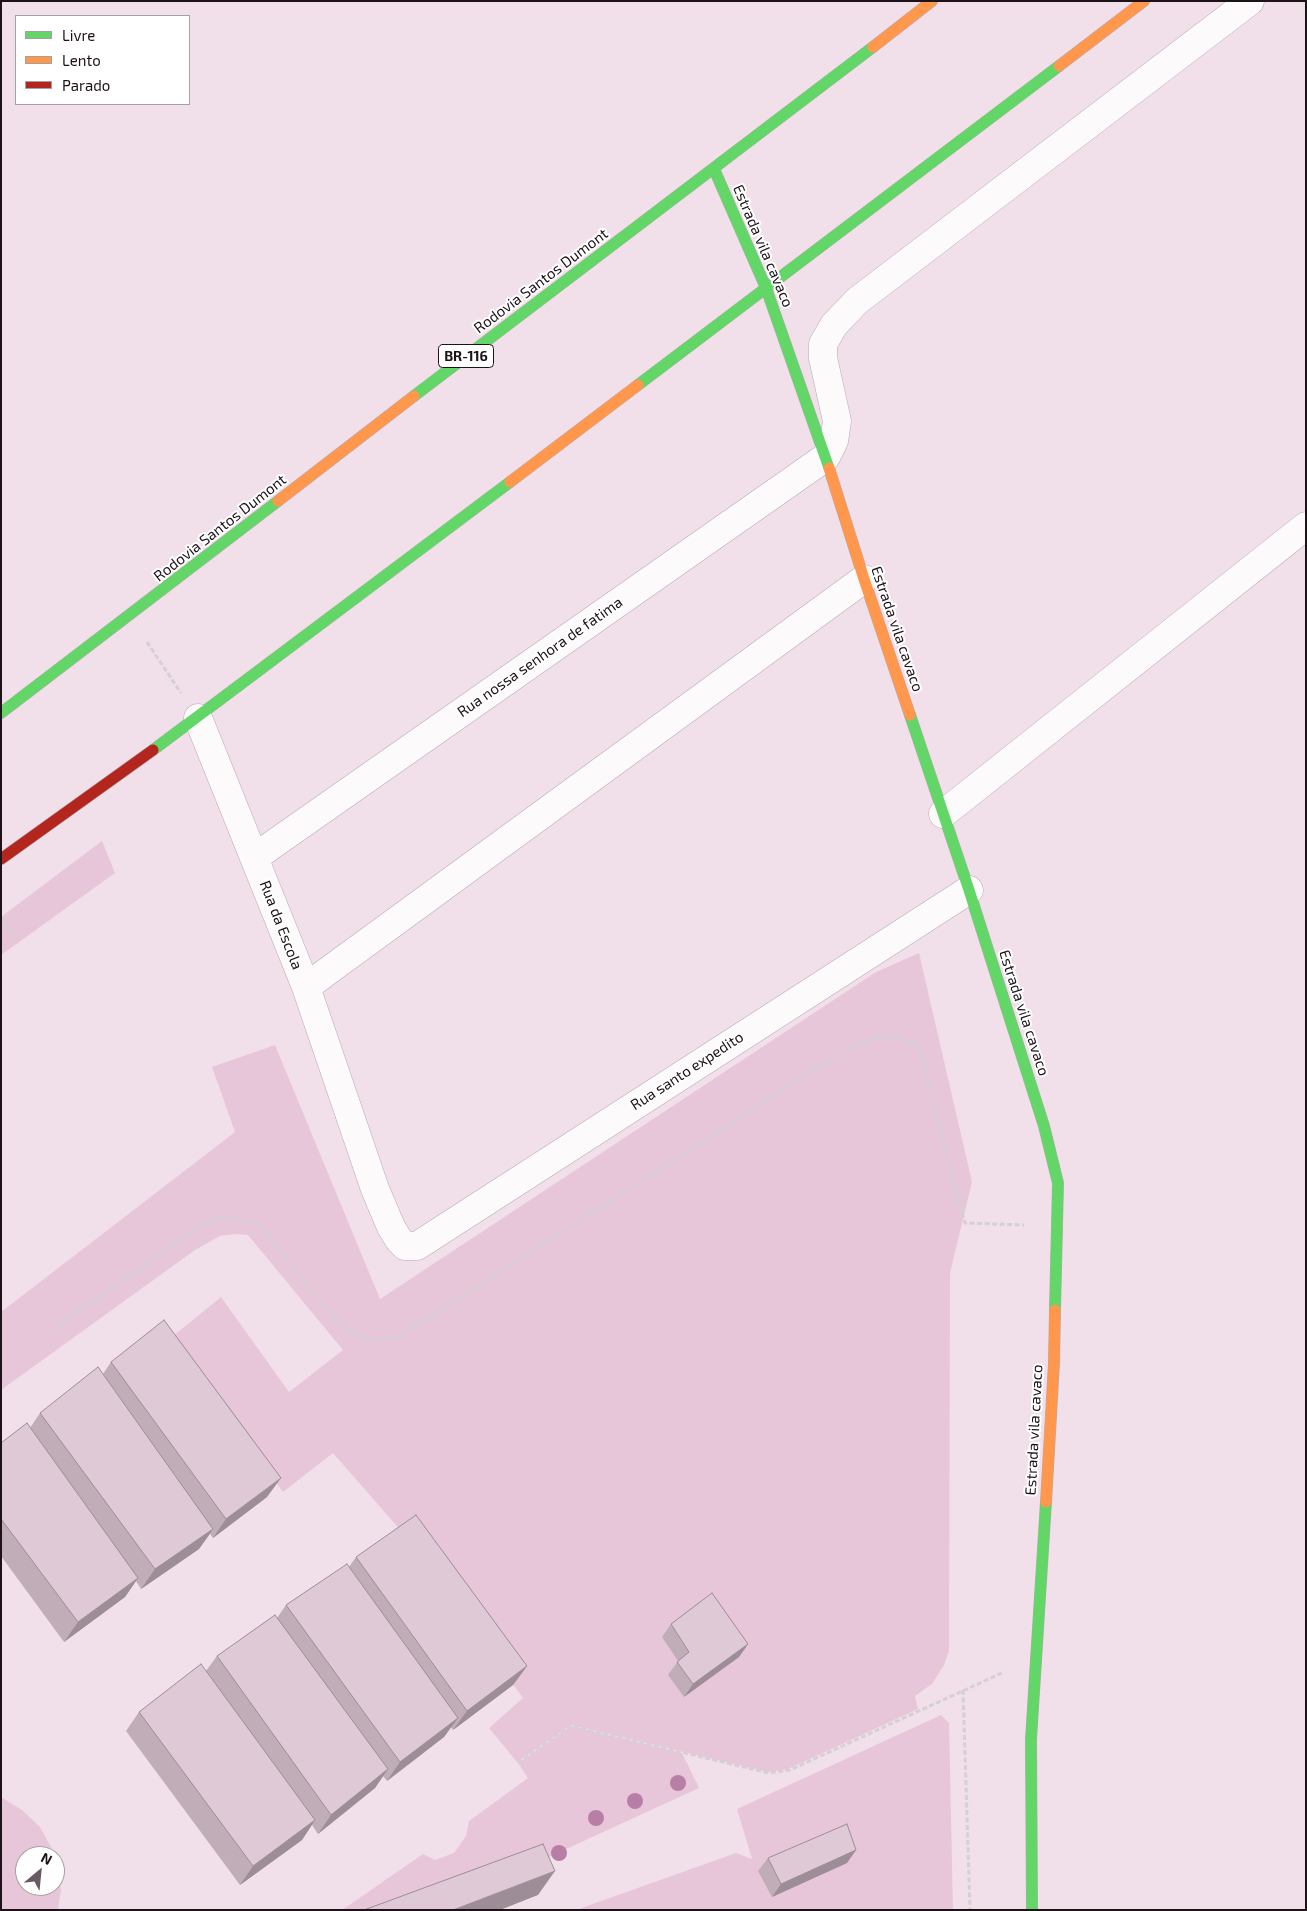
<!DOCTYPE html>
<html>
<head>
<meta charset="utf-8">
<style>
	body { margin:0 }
	#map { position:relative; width:1307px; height:1911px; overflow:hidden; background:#f1e0ea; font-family:"Exo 2",sans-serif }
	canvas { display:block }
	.frame { position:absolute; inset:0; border:2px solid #1d1218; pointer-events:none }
	.legend { position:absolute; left:15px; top:15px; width:175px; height:90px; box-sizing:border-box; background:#fff; border:1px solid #a5a0a3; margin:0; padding:6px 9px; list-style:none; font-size:15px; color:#1d1218 }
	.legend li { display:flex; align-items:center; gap:10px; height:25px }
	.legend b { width:25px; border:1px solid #a5a0a3 }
	.north { position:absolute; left:15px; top:1846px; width:50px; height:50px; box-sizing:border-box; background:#fff; border:1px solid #a5a0a3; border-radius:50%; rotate:28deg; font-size:14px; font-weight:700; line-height:20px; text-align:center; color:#1d1218 }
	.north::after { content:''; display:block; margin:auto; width:18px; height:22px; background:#675a62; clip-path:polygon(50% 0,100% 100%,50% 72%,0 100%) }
</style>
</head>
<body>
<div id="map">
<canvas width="1307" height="1911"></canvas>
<div class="frame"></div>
<ul class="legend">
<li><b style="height:6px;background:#63d668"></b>Livre</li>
<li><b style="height:6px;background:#ff974d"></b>Lento</li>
<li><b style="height:6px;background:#b3261e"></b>Parado</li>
</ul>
<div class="north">N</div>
</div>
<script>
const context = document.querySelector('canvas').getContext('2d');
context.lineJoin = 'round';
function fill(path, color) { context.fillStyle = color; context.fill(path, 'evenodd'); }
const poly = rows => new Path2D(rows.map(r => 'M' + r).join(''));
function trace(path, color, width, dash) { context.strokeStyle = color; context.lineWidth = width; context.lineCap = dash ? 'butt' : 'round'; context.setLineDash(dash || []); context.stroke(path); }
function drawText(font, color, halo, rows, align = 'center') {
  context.font = font + ' "Exo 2",sans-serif'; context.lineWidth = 4; context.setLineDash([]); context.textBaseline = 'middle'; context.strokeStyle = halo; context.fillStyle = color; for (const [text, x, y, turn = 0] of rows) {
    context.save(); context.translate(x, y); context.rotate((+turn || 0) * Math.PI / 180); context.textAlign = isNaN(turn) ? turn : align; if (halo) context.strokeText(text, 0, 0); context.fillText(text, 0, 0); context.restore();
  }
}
fill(poly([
	[102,841,115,873,1,955,1,917],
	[919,953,972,1182,950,1273,949,1651,944,1665,932,1684,915,1696,918,1709,788,1769,768,1772,571,1725,517,1762,489,1728,523,1698,403,1533,333,1453,283,1492,173,1336,221,1297,289,1392,343,1350,248,1235,235,1234,220,1236,195,1250,1,1390,1,1312,235,1132,212,1067,275,1045,380,1299,876,972],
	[941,1715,949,1723,953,1910,576,1910,736,1853,752,1859,737,1809],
	[571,1726,682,1753,699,1788,525,1868,414,1910,342,1910,423,1854,435,1860,454,1853,466,1836,469,1821,528,1778,518,1763],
	[1,1797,22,1810,40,1827,51,1847,53,1856,25,1856,25,1886,55,1886,55,1861,58,1868,61,1890,58,1910,1,1910]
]), '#e8c6da');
const street = poly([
	[198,718,306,987,375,1189,391,1227,399,1240,405,1246,417,1246,969,890],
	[943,814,1306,526],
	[255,857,826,457,834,441,837,421,823,358,823,344,834,325,857,301,1250,1],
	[306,987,864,579]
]);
const fast = poly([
	[714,169,766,288,829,468],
	[638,385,1059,66],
	[414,396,873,47],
	[1,713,278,501],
	[910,715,969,890,1044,1126,1058,1183,1055,1310],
	[153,750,510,482],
	[1032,1910,1031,1739,1046,1502]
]);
const slow = poly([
	[873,47,932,1],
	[1059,66,1144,1],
	[829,468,864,579,910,715],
	[510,482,638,385],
	[278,501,414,396],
	[1046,1502,1054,1363,1055,1310]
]);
const jam = poly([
	[1,859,153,750]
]);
trace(street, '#b8abb3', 29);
trace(fast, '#b8abb3', 12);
trace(slow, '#b8abb3', 12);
trace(jam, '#b8abb3', 12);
trace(poly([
	[147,642,181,693],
	[1,918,14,939],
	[52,1330,203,1224,212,1220,226,1218,255,1222,264,1231,336,1320,347,1330,362,1337,379,1340,395,1338,411,1329,831,1059,867,1040,896,1036,919,1046,965,1223,1024,1225],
	[963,1690,970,1910],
	[518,1763,571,1726,769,1773,790,1770,1004,1672]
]), '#d5d0d3', 3, [5, 2.5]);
trace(street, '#fdfafc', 28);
trace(fast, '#63d668', 11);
trace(slow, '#ff974d', 11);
trace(jam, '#b3261e', 11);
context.fillStyle = '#b77fa5';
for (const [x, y] of [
	[678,1783],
	[635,1801],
	[596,1818],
	[559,1853]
]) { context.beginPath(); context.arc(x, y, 8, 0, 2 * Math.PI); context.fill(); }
fill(poly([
	[111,1362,267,1497,213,1538,210,1534,199,1549,141,1589,136,1581,125,1597,64,1642,1,1556,1,1443,30,1428,40,1413,103,1374],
	[356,1557,527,1666,513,1685,453,1730,451,1727,444,1737,387,1781,383,1776,375,1788,318,1834,312,1825,302,1840,240,1885,126,1731,139,1712,206,1671,217,1656,277,1618,286,1605,349,1567],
	[671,1624,748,1644,739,1657,684,1697,668,1675,678,1661,662,1637],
	[856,1850,847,1863,772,1897,758,1871,768,1858]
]), '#c0adb8');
fill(poly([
	[281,1478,267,1497,213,1538,226,1519],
	[213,1529,199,1549,141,1589,155,1569],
	[138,1578,125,1597,64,1642,78,1622],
	[748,1644,739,1657,684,1697,693,1684],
	[527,1666,513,1685,453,1730,467,1711],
	[458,1718,444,1737,387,1781,400,1762],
	[388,1769,375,1788,318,1834,331,1815],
	[315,1820,302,1840,240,1885,253,1866],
	[856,1850,847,1863,772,1897,781,1884],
	[555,1871,538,1895,500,1910,453,1910]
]), '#9c8d96');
const building = poly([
	[164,1320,281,1478,226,1519,111,1362,164,1320],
	[98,1367,213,1529,155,1569,40,1413,98,1367],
	[27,1423,138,1578,78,1622,1,1519,1,1443,27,1423],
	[416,1515,527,1666,467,1711,356,1557,416,1515],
	[347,1564,458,1718,400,1762,286,1605,347,1564],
	[712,1593,748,1644,693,1684,677,1662,689,1652,671,1624,712,1593],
	[275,1615,388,1769,331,1815,217,1656,275,1615],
	[201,1664,315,1820,253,1866,139,1712,201,1664],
	[847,1824,856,1850,781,1884,768,1858,847,1824],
	[543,1844,555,1871,453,1910,364,1910,543,1844]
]);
fill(building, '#dfc9d6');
trace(building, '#9c8d96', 1);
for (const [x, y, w] of [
	[466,356,55]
]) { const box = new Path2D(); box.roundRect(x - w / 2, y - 11.5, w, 23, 4); context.fillStyle = '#fff'; context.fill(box); trace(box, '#1d1218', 1); }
drawText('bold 14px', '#1d1218', null, [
	["BR-116",466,356]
]);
drawText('15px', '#1d1218', '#fff', [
	["Estrada vila cavaco",763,246,67],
	["Rodovia Santos Dumont",541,281,-37],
	["Rodovia Santos Dumont",220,528,-38],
	["Estrada vila cavaco",897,629,71],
	["Rua nossa senhora de fatima",540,657,-35],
	["Rua da Escola",281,925,69],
	["Estrada vila cavaco",1024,1013,72],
	["Rua santo expedito",687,1071,-33],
	["Estrada vila cavaco",1034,1430,-87]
]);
</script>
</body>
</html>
